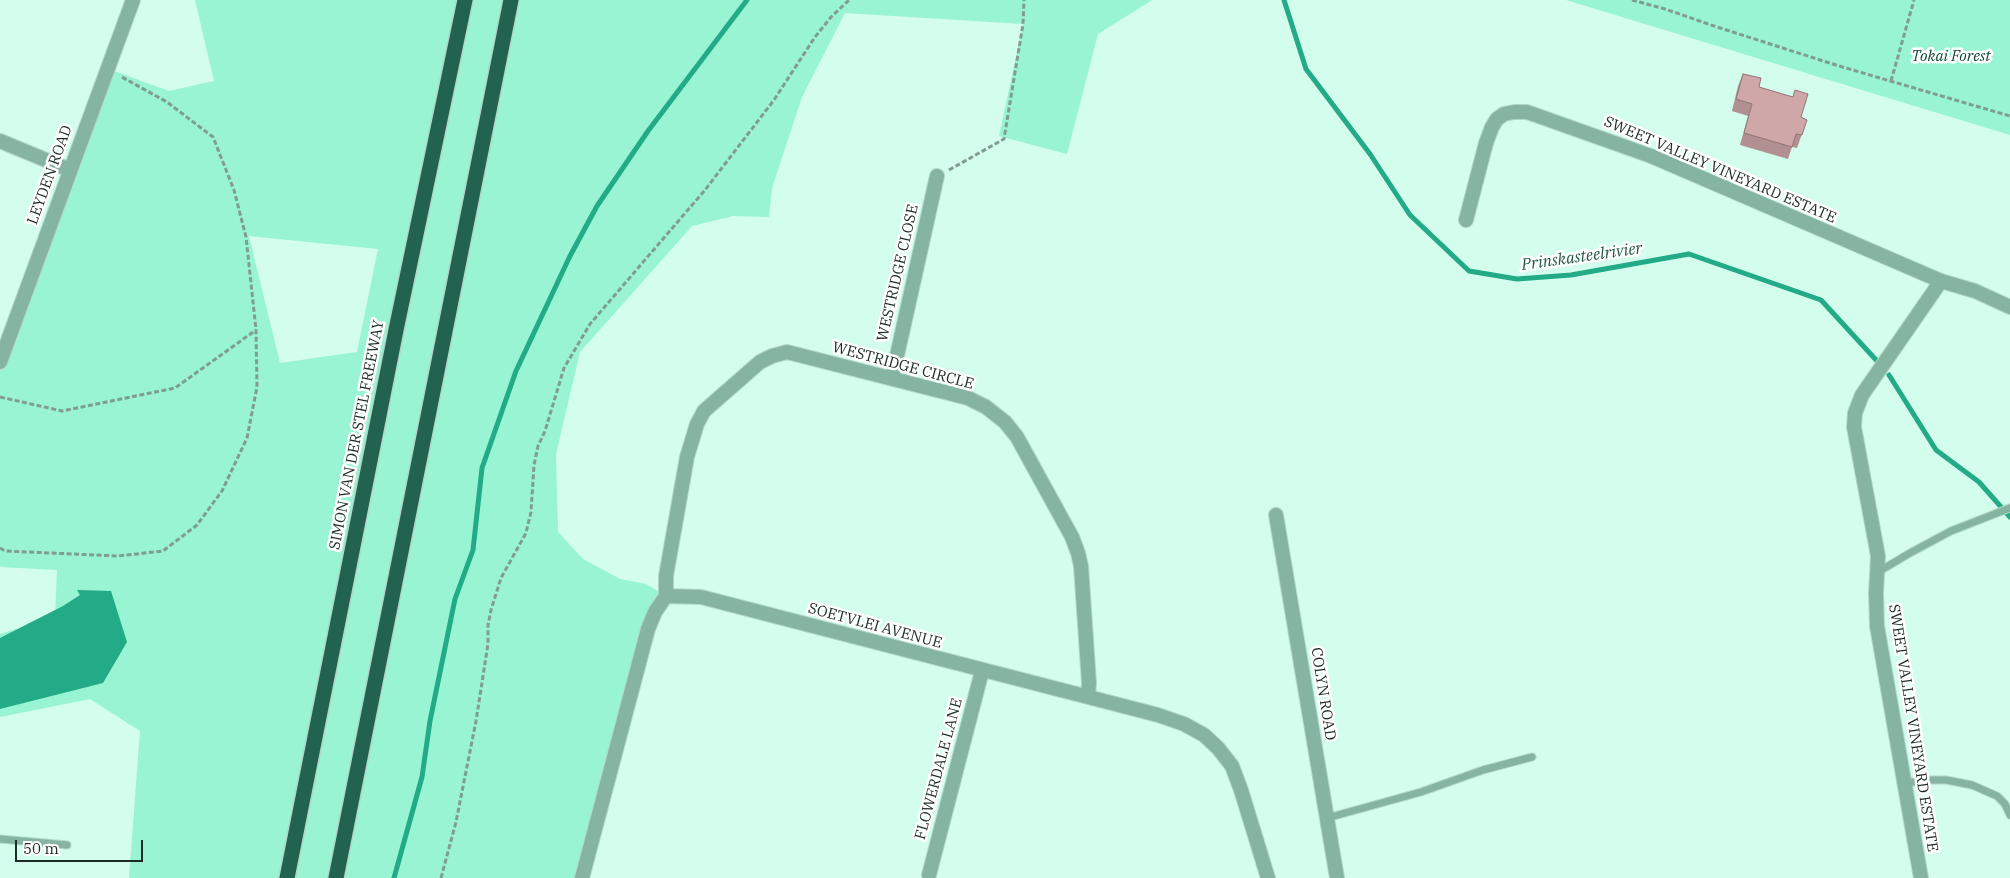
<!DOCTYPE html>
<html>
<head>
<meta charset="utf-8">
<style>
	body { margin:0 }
	#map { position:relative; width:2010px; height:878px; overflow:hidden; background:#d3fdec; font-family:"IBM Plex Serif",serif }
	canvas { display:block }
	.scale { position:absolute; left:15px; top:840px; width:128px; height:22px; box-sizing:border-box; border:2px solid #1b2b25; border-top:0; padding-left:6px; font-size:15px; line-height:18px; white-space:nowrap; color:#1b2b25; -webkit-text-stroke:4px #fff; paint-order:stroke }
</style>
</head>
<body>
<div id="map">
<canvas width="2010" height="878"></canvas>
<div class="scale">50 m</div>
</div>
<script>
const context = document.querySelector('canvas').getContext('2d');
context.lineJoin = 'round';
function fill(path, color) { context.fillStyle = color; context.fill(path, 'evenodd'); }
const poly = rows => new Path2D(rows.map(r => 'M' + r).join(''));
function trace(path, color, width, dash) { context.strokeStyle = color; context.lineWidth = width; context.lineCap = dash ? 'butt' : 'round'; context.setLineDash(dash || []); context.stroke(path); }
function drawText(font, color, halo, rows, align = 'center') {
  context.font = font + ' "IBM Plex Serif",serif'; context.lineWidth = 5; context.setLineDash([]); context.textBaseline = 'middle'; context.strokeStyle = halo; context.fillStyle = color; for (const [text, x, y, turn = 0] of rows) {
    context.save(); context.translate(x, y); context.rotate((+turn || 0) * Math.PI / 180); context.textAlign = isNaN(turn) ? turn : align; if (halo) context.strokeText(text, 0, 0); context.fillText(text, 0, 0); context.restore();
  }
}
fill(poly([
	[195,0,1152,0,1098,34,1067,154,999,136,1023,24,845,13,802,97,772,188,769,217,733,216,692,226,580,352,556,454,558,532,583,559,620,579,646,584,666,596,655,612,582,878,129,878,140,731,90,699,0,717,0,634,55,617,57,570,0,567,0,362,106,68,169,91,214,81],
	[249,236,378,249,357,352,280,363],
	[1566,0,2010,0,2010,135]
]), '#98f4d3');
fill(poly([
	[77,590,111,591,127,642,103,683,0,709,0,638,63,606,80,595]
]), '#22ab86');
trace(poly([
	[1284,0,1306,69,1370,154,1410,215,1469,271,1517,279,1571,275,1689,254,1821,300,1877,361],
	[1889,375,1936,450,1979,482,2010,517],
	[394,878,422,777,430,721,455,599,473,550,482,468,516,371,570,256,597,206,648,131,747,0]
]), '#22ab86', 5);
const service = poly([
	[1878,572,1910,553,1951,531,2010,508],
	[1905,783,1931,780,1946,780,1972,785,1997,796,2005,804,2010,815],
	[1327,818,1421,792,1483,770,1532,757],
	[0,839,67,845]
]);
const minor = poly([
	[0,141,70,170],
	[1466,220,1486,143,1492,127,1497,119,1504,114,1514,112,1527,112,1651,156,1941,281,1975,291,2010,307],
	[0,362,133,0],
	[892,378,937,176],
	[1276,515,1337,878],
	[666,596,666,576,687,457,697,424,704,411,760,362,772,356,787,352,968,398,986,407,1005,422,1017,437,1072,537,1078,553,1081,566,1089,683,1088,696],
	[666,596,701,597,1158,715,1184,724,1204,735,1218,748,1232,766,1241,790,1268,878],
	[929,875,982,671],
	[582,878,648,629,655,612,666,596],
	[1921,878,1877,626,1876,593,1878,556,1854,427,1855,413,1862,395,1941,281]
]);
const motorway = poly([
	[287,878,396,330,465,0],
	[336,878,511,0]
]);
trace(service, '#b2d7c8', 9);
trace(minor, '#b2d7c8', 16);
trace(motorway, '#b2d7c8', 18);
trace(poly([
	[1632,0,1665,9,1717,27,1839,66,2010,116],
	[1891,81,1914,0],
	[949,170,1004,139,1023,24,1024,0],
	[0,397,62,411,175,388,256,330],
	[0,548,5,551,118,556,163,551,197,525,222,491,247,438,257,387,256,330,246,237,234,190,213,137,167,102,120,76],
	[441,878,456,822,476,721,488,644,488,625,491,610,501,578,526,533,531,512,534,465,538,446,545,431,564,368,590,324,705,190,774,100,815,37,831,17,849,0]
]), '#7f9d91', 3, [5, 2.5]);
trace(service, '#85b4a2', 7);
trace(minor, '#85b4a2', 14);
trace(motorway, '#21634f', 15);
fill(poly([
	[1743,74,1759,87,1793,97,1795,90,1801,117,1807,120,1797,148,1792,147,1788,159,1740,145,1748,116,1732,111,1738,86]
]), '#b29091');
const building = poly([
	[1743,74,1761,78,1759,87,1793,97,1795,90,1808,94,1801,117,1807,120,1802,135,1796,134,1792,147,1744,133,1752,104,1736,99,1743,74]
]);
fill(building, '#cfa7a9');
trace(building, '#917576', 1);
drawText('italic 15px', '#073f30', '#fff', [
	["Tokai Forest",1951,57]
]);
drawText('15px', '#1b2b25', '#fff', [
	["SWEET VALLEY VINEYARD ESTATE",1720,170,23],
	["LEYDEN ROAD",50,175,-70],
	["WESTRIDGE CLOSE",898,273,-77],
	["WESTRIDGE CIRCLE",903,366,15],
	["SIMON VAN DER STEL FREEWAY",357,435,-79],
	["SOETVLEI AVENUE",875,626,15],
	["COLYN ROAD",1323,694,81],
	["SWEET VALLEY VINEYARD ESTATE",1913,728,81],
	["FLOWERDALE LANE",939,769,-75]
]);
drawText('italic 16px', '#235646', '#fff', [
	["Prinskasteelrivier",1582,257,-8]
]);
</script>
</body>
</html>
